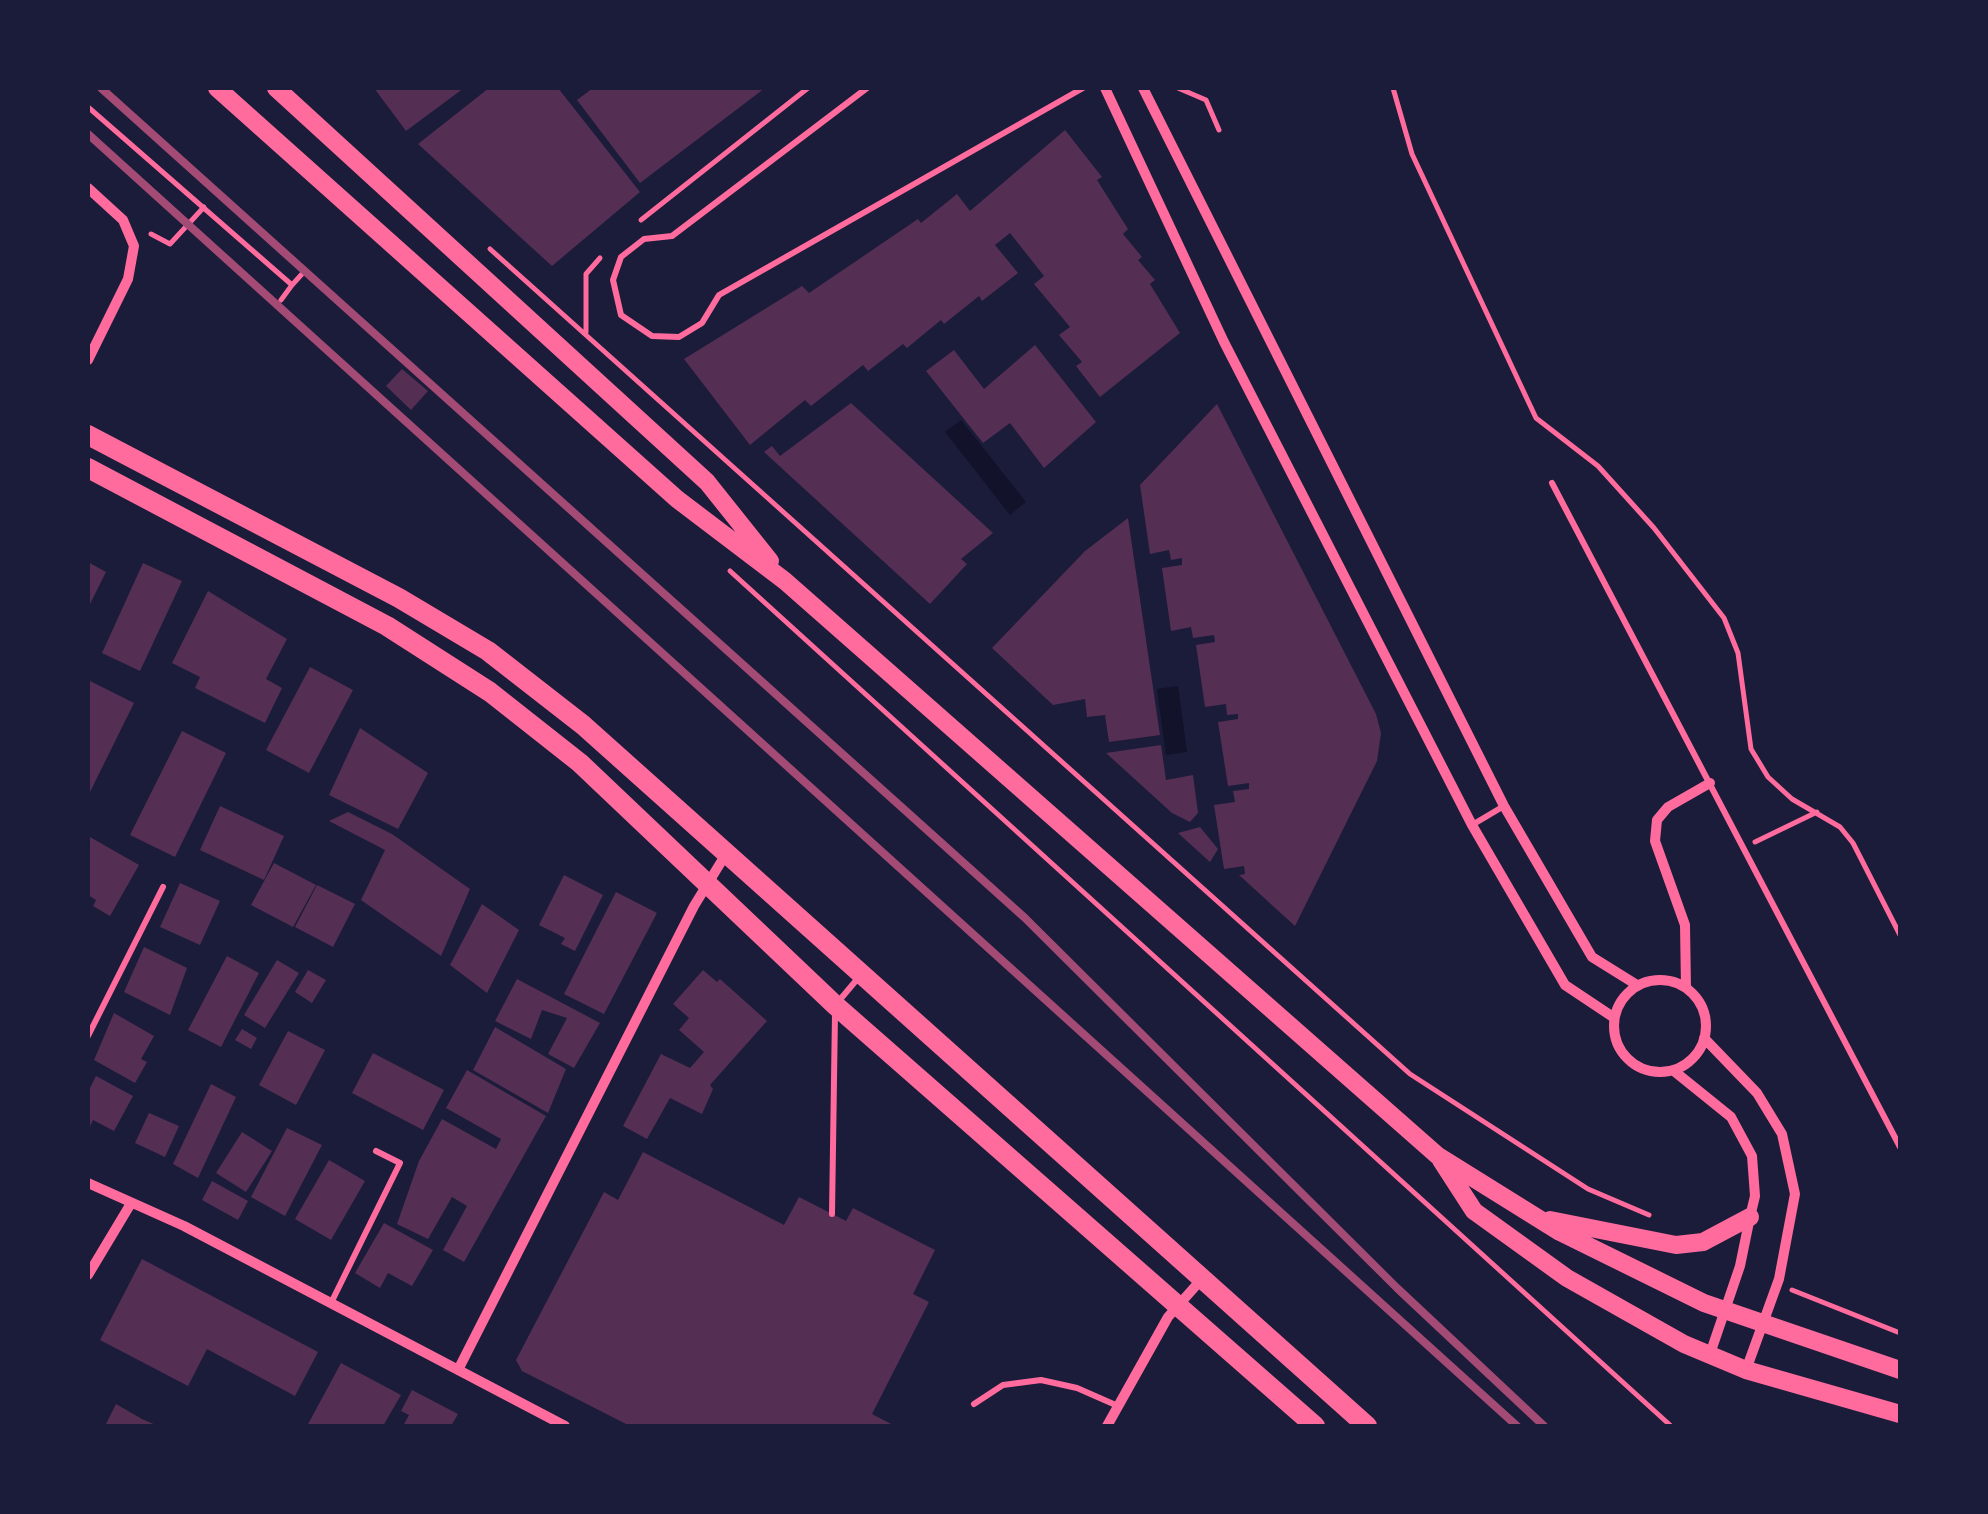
<!DOCTYPE html>
<html>
<head>
<meta charset="utf-8">
<style>
	body { margin:0 }
	#map { position:relative; width:1988px; height:1514px; overflow:hidden; background:#1b1b3a; font-family:Arial,sans-serif }
	canvas { display:block }
	.frame { position:absolute; inset:0; border:90px solid #1b1b3a; pointer-events:none }
</style>
</head>
<body>
<div id="map">
<canvas width="1988" height="1514"></canvas>
<div class="frame"></div>
</div>
<script>
const context = document.querySelector('canvas').getContext('2d');
context.lineJoin = 'round';
function fill(path, color) { context.fillStyle = color; context.fill(path, 'evenodd'); }
const poly = rows => new Path2D(rows.map(r => 'M' + r).join(''));
function trace(path, color, width, dash) { context.strokeStyle = color; context.lineWidth = width; context.lineCap = dash ? 'butt' : 'round'; context.setLineDash(dash || []); context.stroke(path); }
fill(poly([
	[961,420,1026,502,1010,515,945,432],
	[1178,686,1187,752,1166,755,1157,689]
]), '#12122b');
fill(poly([
	[374,88,464,88,406,131],
	[489,88,558,88,640,192,552,266,418,144],
	[593,88,765,88,640,183,577,100],
	[1065,130,1102,177,1097,180,1128,229,1123,234,1142,257,1138,260,1155,280,1150,284,1180,333,1100,397,1076,366,1082,362,1059,335,1070,327,1034,284,1044,276,1010,233,995,245,1018,273,982,301,979,296,944,324,941,320,907,348,903,344,868,371,863,365,811,406,805,400,750,445,684,359,802,286,809,293,918,219,921,223,957,194,970,211],
	[1035,345,1096,422,1044,468,1010,423,983,443,926,371,954,350,984,389],
	[402,369,428,391,411,410,386,386],
	[851,403,993,533,961,559,967,564,930,604,764,452,772,446,780,456],
	[1217,404,1376,714,1381,733,1377,761,1295,926,1239,875,1245,874,1244,866,1224,869,1214,805,1235,802,1233,791,1249,789,1249,783,1228,786,1218,722,1238,719,1238,714,1227,715,1226,704,1205,707,1196,645,1215,642,1214,635,1193,638,1191,627,1171,631,1162,568,1182,565,1182,558,1171,560,1169,550,1150,554,1140,485],
	[1128,518,1160,735,1109,742,1105,715,1087,717,1085,699,1053,705,992,648,1085,551],
	[88,562,106,572,88,608],
	[143,563,182,581,140,671,102,653],
	[208,591,287,639,266,679,282,688,265,723,195,688,200,677,172,663],
	[310,667,353,690,309,773,266,750],
	[90,681,134,703,88,796,88,685],
	[360,728,428,773,398,829,329,795],
	[182,731,226,753,175,857,130,835],
	[1161,745,1166,780,1193,775,1198,813,1190,822,1172,813,1106,753],
	[220,806,284,836,264,880,200,850],
	[348,812,392,834,470,889,441,956,361,900,385,850,329,821],
	[1200,827,1218,849,1210,862,1178,833],
	[90,837,139,865,110,916,93,906,96,900,88,895],
	[274,863,316,885,293,927,251,905],
	[564,875,603,895,575,951,561,944,565,938,539,925],
	[180,883,220,901,200,945,160,927],
	[317,885,355,904,333,947,295,927],
	[616,892,657,913,604,1014,564,994],
	[482,904,519,930,487,993,450,965],
	[144,947,187,968,170,1015,124,992],
	[227,956,259,973,221,1047,188,1030],
	[277,960,299,973,265,1028,244,1015],
	[308,970,326,980,312,1003,295,992],
	[703,970,717,982,720,979,767,1021,710,1085,713,1089,702,1114,670,1098,647,1139,623,1126,661,1054,690,1068,704,1052,679,1030,689,1018,673,1004],
	[517,979,600,1023,574,1068,548,1054,567,1018,542,1010,531,1039,495,1021],
	[114,1013,154,1036,141,1059,147,1062,135,1083,94,1060],
	[495,1027,566,1069,548,1113,473,1070],
	[242,1029,257,1038,251,1049,235,1040],
	[288,1031,325,1050,296,1105,259,1085],
	[373,1053,444,1090,423,1130,352,1093],
	[467,1070,546,1116,464,1262,443,1250,467,1206,452,1197,428,1239,397,1224,419,1161,442,1119,496,1149,501,1139,446,1108],
	[96,1076,133,1096,114,1131,93,1120,88,1130,88,1092],
	[211,1084,236,1097,198,1178,173,1164],
	[149,1113,179,1126,165,1157,135,1143],
	[287,1128,322,1145,285,1216,251,1197],
	[242,1132,272,1151,246,1192,216,1173],
	[643,1152,784,1225,799,1197,846,1221,853,1208,935,1250,913,1294,929,1302,872,1414,895,1426,630,1426,522,1371,516,1360,604,1192,618,1200],
	[329,1160,365,1181,331,1240,295,1219],
	[212,1181,248,1201,238,1220,202,1200],
	[384,1223,433,1250,412,1286,388,1273,380,1288,355,1273],
	[142,1259,318,1352,295,1396,207,1349,188,1386,100,1340],
	[341,1363,401,1395,383,1426,307,1426],
	[412,1390,458,1414,451,1426,403,1426,409,1415,401,1411],
	[116,1404,142,1419,158,1426,105,1426]
]), '#542f53');
trace(poly([
	[1178,88,1206,100,1219,130],
	[1393,88,1412,154,1536,418,1598,466,1654,528,1724,618,1738,653,1751,749,1768,777,1792,799,1840,827,1853,843,1900,935],
	[88,107,292,285,281,300],
	[641,220,808,88],
	[151,234,170,244,204,207],
	[490,249,1410,1074,1588,1189,1649,1215],
	[292,285,302,274],
	[586,332,586,274,600,258],
	[730,571,1671,1426],
	[1755,842,1817,812],
	[1792,1290,1900,1333]
]), '#ff6b9d', 5);
trace(poly([
	[867,88,672,236,644,239,621,257,613,280,621,315,652,336,679,337,702,323,719,295,1083,88],
	[1552,483,1900,1147],
	[1472,825,1504,806],
	[838,1002,859,977],
	[88,1036,163,887],
	[832,1214,835,1013],
	[331,1303,400,1163,376,1151],
	[974,1404,1003,1385,1041,1380,1077,1388,1118,1406]
]), '#ff6b9d', 6);
trace(poly([
	[1105,88,1224,342,1472,825,1565,985,1613,1017],
	[1143,88,1504,806,1592,957,1637,985],
	[88,188,123,220,134,246,128,279,88,360],
	'1614 1026a46 46 0 1 1 92 0a46 46 0 1 1-92 0Z',
	[1686,988,1685,925,1655,841,1657,820,1668,807,1710,783],
	[1704,1038,1757,1093,1782,1134,1795,1194,1779,1279,1746,1370],
	[1674,1071,1731,1117,1752,1156,1755,1196,1750,1217,1740,1266,1710,1354],
	[88,1183,184,1226,565,1426],
	[88,1275,130,1205],
	[458,1370,694,906,726,854],
	[1107,1426,1168,1317,1200,1281]
]), '#ff6b9d', 10);
trace(poly([
	[217,88,677,499,785,581,1438,1156,1560,1232,1704,1303,1900,1370],
	[276,88,707,482,770,561],
	[1441,1160,1474,1211,1567,1278,1684,1344,1746,1370,1900,1414],
	[1550,1220,1676,1245,1703,1242,1750,1217]
]), '#ff6b9d', 18);
trace(poly([
	[88,435,399,598,488,651,583,725,1367,1426],
	[88,468,387,626,490,692,580,763,835,1005,1315,1426]
]), '#ff6b9d', 20);
trace(poly([
	[101,88,1025,918,1397,1288,1544,1426],
	[88,134,1517,1426]
]), '#a44b75', 8);
</script>
</body>
</html>
